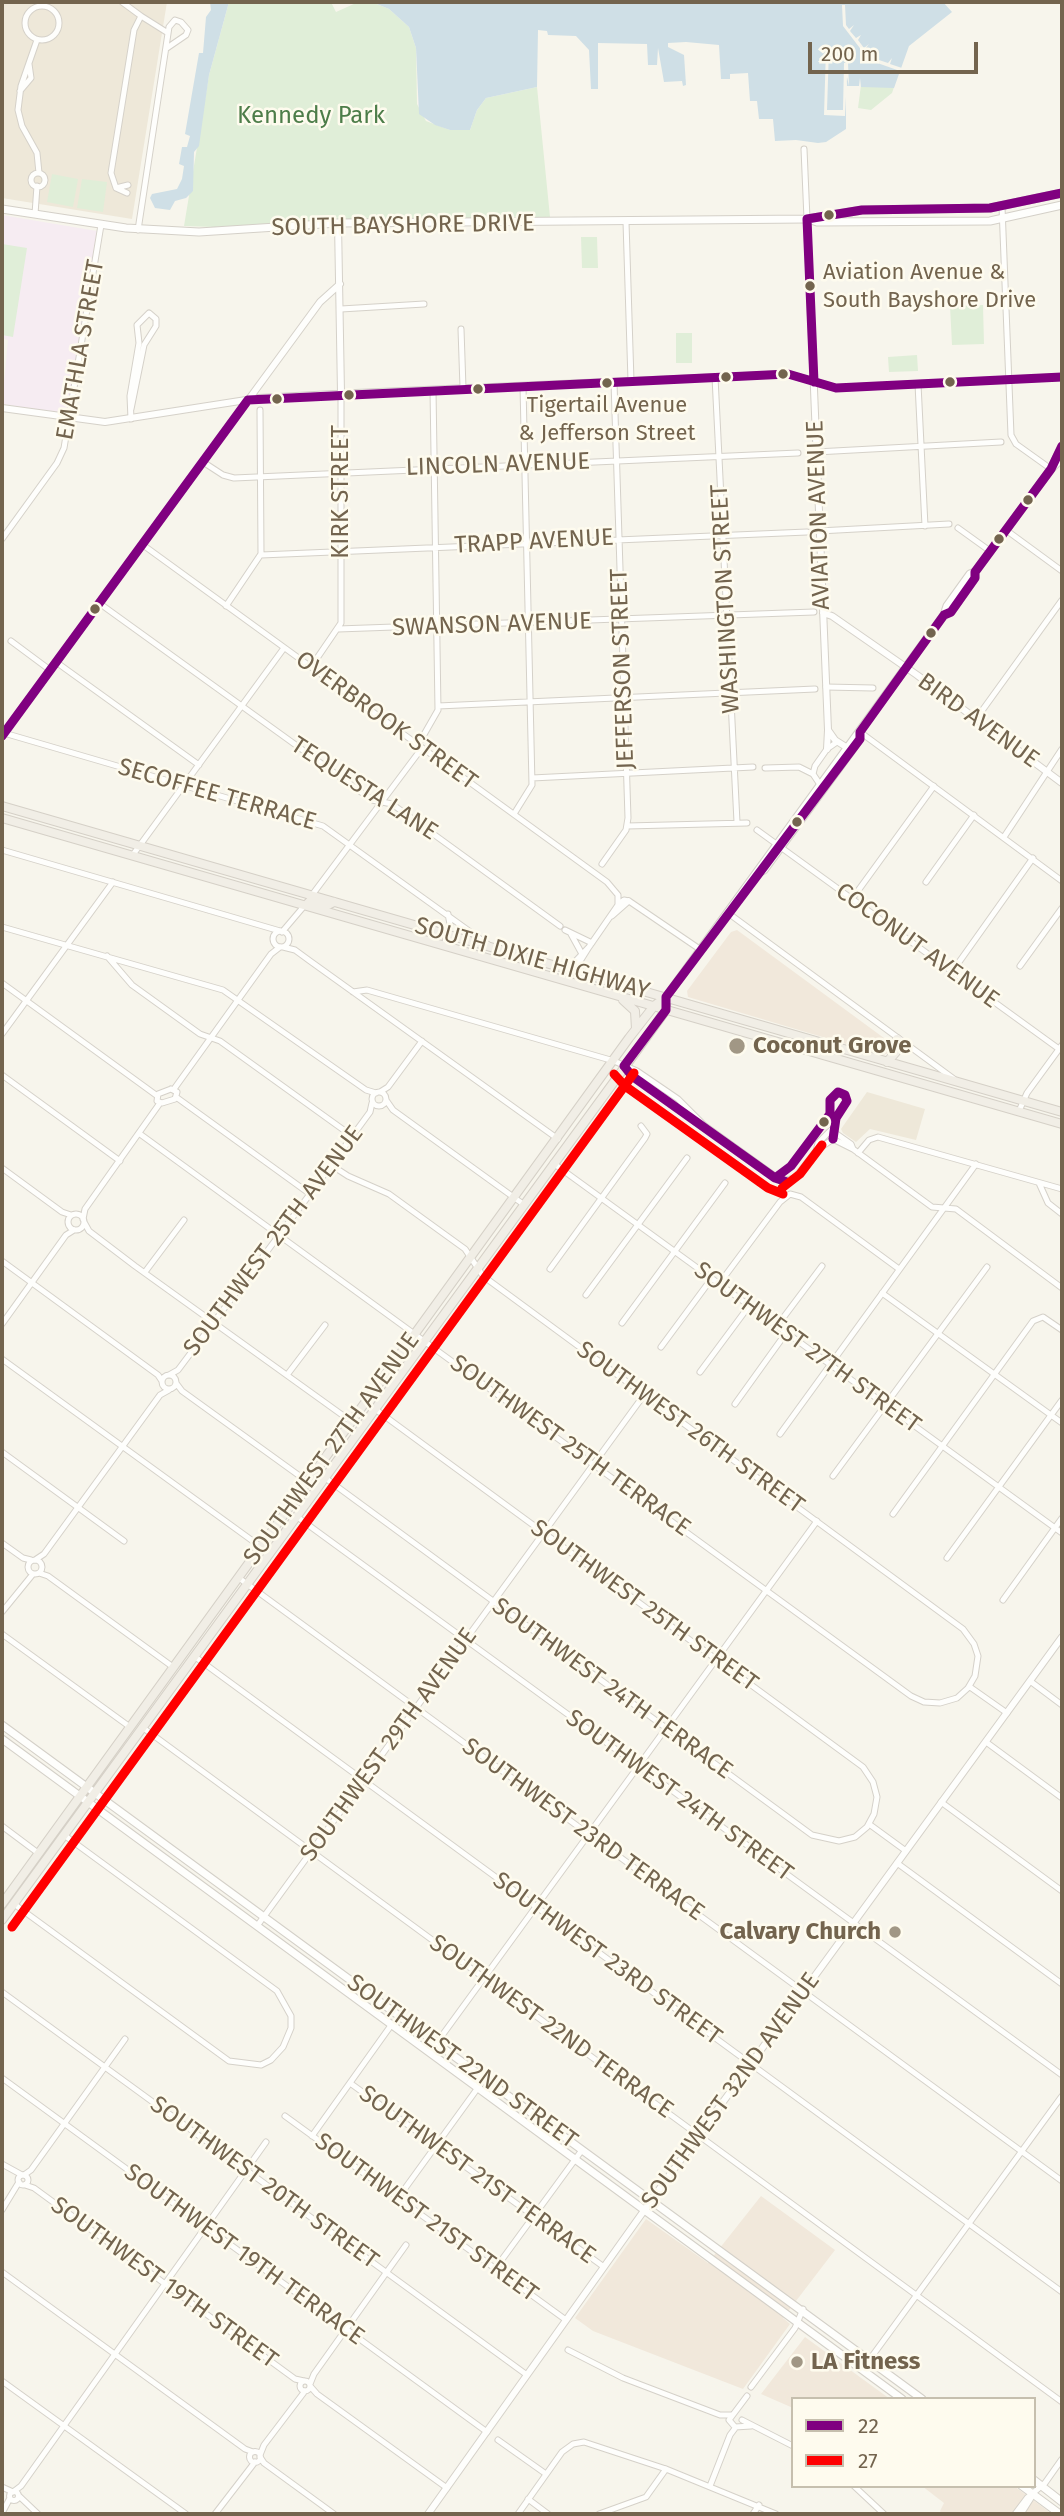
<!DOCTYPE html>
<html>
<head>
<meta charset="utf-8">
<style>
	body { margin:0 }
	#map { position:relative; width:1064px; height:2516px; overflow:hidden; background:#f7f5ec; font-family:"Fira Sans",sans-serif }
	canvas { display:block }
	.frame { position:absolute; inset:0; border:4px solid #73644e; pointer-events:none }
	.legend { position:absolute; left:791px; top:2397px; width:245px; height:91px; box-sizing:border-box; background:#fefbee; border:2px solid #c6bfae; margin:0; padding:9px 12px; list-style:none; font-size:21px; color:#73644e }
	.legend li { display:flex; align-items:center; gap:14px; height:35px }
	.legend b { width:35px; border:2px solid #c6bfae }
	.scale { position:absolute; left:808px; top:42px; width:170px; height:32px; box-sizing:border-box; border:4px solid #73644e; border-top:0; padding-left:9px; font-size:21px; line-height:24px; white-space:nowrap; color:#73644e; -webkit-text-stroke:5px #fefbee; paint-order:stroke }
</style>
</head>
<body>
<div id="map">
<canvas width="1064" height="2516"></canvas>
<div class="frame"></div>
<ul class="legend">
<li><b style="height:9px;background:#800080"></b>22</li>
<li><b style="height:9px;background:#f00"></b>27</li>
</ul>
<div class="scale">200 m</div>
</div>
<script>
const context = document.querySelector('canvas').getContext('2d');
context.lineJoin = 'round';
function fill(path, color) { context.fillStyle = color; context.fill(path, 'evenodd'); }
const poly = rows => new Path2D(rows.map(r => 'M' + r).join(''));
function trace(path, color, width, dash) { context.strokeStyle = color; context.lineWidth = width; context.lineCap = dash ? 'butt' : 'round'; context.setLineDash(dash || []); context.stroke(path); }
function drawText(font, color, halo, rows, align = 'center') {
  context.font = font + ' "Fira Sans",sans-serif'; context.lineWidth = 5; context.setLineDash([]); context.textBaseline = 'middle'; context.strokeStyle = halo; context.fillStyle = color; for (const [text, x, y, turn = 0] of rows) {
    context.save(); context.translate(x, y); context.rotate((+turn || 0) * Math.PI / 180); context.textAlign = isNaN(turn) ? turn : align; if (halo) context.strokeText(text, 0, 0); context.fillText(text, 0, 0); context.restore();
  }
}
fill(poly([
	[2,2,167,2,132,219,2,198],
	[867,1092,925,1109,916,1140,870,1129,856,1142,843,1133,841,1129]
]), '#eee8d9');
fill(poly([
	[737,930,888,1041,892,1047,889,1053,883,1055,688,997,687,991,731,932],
	[761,2196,835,2250,783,2318,790,2324,743,2389,593,2331,575,2318,646,2219,708,2263],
	[805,2337,890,2399,793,2399,793,2408,761,2394],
	[922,2486,1014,2486,1052,2514,942,2514,940,2511,944,2503]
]), '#f1e8db');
fill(poly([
	[2,215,97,231,68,414,2,404,8,340,2,338]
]), '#f6ecf2');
fill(poly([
	[229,2,331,2,336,12,356,3,372,2,389,9,409,27,416,48,417,104,426,121,450,130,470,130,477,110,486,98,537,87,550,217,214,227,184,226,209,75],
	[895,84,892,93,871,110,858,108,861,85],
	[52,174,78,179,73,207,47,202],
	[82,179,107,182,103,212,77,208],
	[581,237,597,237,598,268,582,268],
	[2,244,27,248,13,337,2,335],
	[983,305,984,344,952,345,950,306],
	[676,333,692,333,692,363,676,363],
	[917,355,918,371,889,372,888,357]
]), '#e0eed8');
fill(poly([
	[210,2,229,2,209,75,199,146,194,152,193,191,186,198,175,201,170,210,155,208,150,198,152,194,177,189,182,179,184,166,179,164,182,147,187,147,190,136,185,134,199,53,203,53,206,17,211,10],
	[372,2,943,2,952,12,909,46,894,88,861,87,860,78,859,86,847,86,846,78,846,129,826,142,818,143,796,140,775,141,773,119,759,119,757,101,750,101,748,73,730,74,730,79,721,79,719,45,686,42,668,43,668,47,684,55,686,85,683,86,682,81,664,82,658,48,657,65,648,65,647,44,598,43,598,89,591,89,589,50,576,36,548,35,547,31,538,30,537,87,486,98,477,110,470,130,450,130,435,125,419,114,416,48,409,27,389,9]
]), '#cfdfe6');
fill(poly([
	[842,5,845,5,846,25,849,29,854,25,850,31,856,38,861,35,858,40,864,48,869,44,865,49,871,58,877,59,879,53,879,60,888,63,892,58,890,64,902,68,900,71,869,60,843,26],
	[826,49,829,49,827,110,843,110,844,63,848,63,849,86,847,77,845,116,824,115]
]), '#f7f5ec');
const minor = poly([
	[122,2,141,16],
	'25 23a17 17 0 1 1 34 0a17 17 0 1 1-34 0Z',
	[37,40,21,86,18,110,22,126,37,153,39,173],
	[20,91,31,78,29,64],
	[804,149,807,219],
	'31 180a7 7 0 1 1 14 0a7 7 0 1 1-14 0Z',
	[116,188,128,185],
	[127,193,116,188,111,173,134,30,141,16,168,33],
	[1002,207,1011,435,1016,444,1051,469],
	[35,214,37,186],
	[626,222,631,381],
	[138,230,169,27,175,20,181,22,188,30,186,35,167,48],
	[341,309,424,304],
	[461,329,463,388],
	[715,377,737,822],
	[918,384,925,526],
	[131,419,130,396,139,343,137,325,149,313,156,319,156,326,144,345,131,409],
	[816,452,1001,442],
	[203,462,223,475,234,478,798,453],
	[958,528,990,551],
	[1006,530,1062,571],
	[819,531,949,524],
	[2,539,57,463,64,448,101,225],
	[143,545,607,882,618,895,618,905],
	[261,555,807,532],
	[99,603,372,800,392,804,560,926],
	[226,606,261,554,260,410],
	[338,629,814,612],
	[11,641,50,670],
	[56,662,199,765],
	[311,667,341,623,341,393],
	[826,687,873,688],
	[438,706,815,689],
	[976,719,1062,600],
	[860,732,1062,881],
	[4,733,323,826,490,946],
	[418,745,438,710,433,390],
	[765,768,799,767,813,774,819,783],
	[813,774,815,766,827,749,837,742],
	[532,778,753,767],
	[514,814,532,785,523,386],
	[627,826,747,823],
	[757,830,1059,1049],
	[1004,837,1062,749],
	[2,850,280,931],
	[132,856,284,648],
	[602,864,626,830,628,818,614,382],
	[926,882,974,815],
	[312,895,422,748],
	[852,899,934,786],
	[629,901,701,950],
	[728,913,954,1079],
	[612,916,629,901],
	[2,927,223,990,366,1090,376,1093],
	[565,930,592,943],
	'273 939a8 8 0 1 1 16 0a8 8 0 1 1-16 0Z',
	[282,932,305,905],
	[571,934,582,954],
	[444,946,450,924,448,914],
	[283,947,295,950,310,961,558,1139],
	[107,956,132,985,200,1034,220,1041,352,1136],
	[1020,966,1062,908],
	[568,969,589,947,618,905,624,900,629,901],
	[574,971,589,947],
	[952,972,1033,858],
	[2,983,156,1095],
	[353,992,367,990,614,1061,637,1071,678,1099,707,1128],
	[2,1034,113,882],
	[626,1069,782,1181,795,1178,816,1151,833,1139],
	[2,1075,120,1161],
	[171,1089,177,1092,175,1099,162,1103,157,1101,158,1094,171,1089],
	[174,1089,271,954,280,947],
	'372 1099a7 7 0 1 1 14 0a7 7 0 1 1-14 0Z',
	[380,1092,388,1087,422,1041],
	[176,1097,310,1194],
	[386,1100,393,1110,523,1204],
	[1019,1111,1027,1093,1062,1045],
	[140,1134,911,1696,924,1702,940,1703,957,1698,968,1688,975,1676,978,1656,974,1644,963,1629,483,1276,465,1249,447,1236,389,1194,348,1176,331,1165],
	[853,1149,932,1207,956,1209,1062,1288],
	[816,1151,818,1143,831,1130,851,1144,853,1149,833,1139],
	[858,1153,869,1140,878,1137,1062,1189],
	[553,1163,1062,1533],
	[2,1168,62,1212,71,1215],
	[775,1178,791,1166,830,1114,830,1100,838,1092,845,1095,847,1101,836,1118,833,1139],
	[1039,1183,1048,1203,1062,1214],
	'68 1222a8 8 0 1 1 16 0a8 8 0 1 1-16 0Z',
	[83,1219,85,1209,160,1103],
	[84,1222,89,1231,135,1266,352,1422],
	[2,1261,158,1375,162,1381],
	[550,1269,645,1138,647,1134,641,1126],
	[145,1272,184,1220],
	[719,1284,780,1202,790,1194,801,1197,899,1269],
	[882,1293,1062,1423],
	[586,1295,687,1158],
	[622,1323,725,1183],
	[2,1324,66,1235,74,1230],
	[777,1326,822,1266],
	[661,1347,712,1278],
	[2,1359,261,1547],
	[700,1372,749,1306],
	'162 1382a7 7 0 1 1 14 0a7 7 0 1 1-14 0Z',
	[169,1375,178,1370,310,1194,370,1112,372,1103],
	[287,1375,325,1325],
	[176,1383,182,1391,308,1482],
	[735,1404,786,1333],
	[780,1434,976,1164],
	[2,1452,124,1541],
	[833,1476,987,1267],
	[324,1477,812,1835,839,1841,855,1837,867,1827,874,1814,877,1797,873,1782,863,1767,375,1409],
	[893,1514,1033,1321,1043,1317,1062,1330],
	[296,1516,1062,2075],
	[2,1543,23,1558,31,1560],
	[947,1558,1062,1400],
	'28 1567a7 7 0 1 1 14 0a7 7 0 1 1-14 0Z',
	[35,1560,44,1554,160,1395,169,1390],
	[39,1573,48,1576,173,1667],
	[239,1578,1062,2181],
	[1003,1600,1062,1518],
	[2,1612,33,1574],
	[2,1634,130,1727],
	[194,1656,1062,2292],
	[1030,1681,1062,1705],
	[970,1687,1007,1713],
	[142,1727,1062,2402],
	[986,1742,1062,1798],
	[941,1802,1062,1891],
	[869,1824,906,1851],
	[2,1826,38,1853],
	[897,1863,1062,1984],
	[14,1904,229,2061,261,2065,271,2060,283,2047,291,2028,291,2016,277,1991,64,1835],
	[257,1926,644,1395],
	[2,1992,527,2375],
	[430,2052,817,1521],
	[2,2078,487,2432],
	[350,2083,604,2267],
	[285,2116,566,2320],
	[312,2136,392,2024],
	[2,2164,22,2175],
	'18 2180a5 5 0 1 1 10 0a5 5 0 1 1-10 0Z',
	[24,2175,31,2170,125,2039],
	[25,2185,34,2188,295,2379,304,2381],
	[398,2198,485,2078],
	[2,2210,19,2182],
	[495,2269,582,2150],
	[2,2272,245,2449,253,2452],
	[568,2350,623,2378,720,2415,731,2415],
	[855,2364,870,2359,1062,2096],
	'300 2386a5 5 0 1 1 10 0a5 5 0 1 1-10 0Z',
	[2,2381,186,2514],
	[310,2384,314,2374,406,2245],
	[310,2386,317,2394,447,2488],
	[751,2387,795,2328,803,2309],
	[747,2396,729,2420,735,2427,751,2426],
	[742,2420,793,2446],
	[498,2440,546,2474],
	'249.5 2457a5.5 5.5 0 1 1 11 0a5.5 5.5 0 1 1-11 0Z',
	[260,2455,264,2445,305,2391],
	[260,2457,264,2463,334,2514],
	[710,2486,730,2435,736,2427],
	[854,2486,884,2514],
	[2,2487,13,2492],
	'9.5 2496a4.5 4.5 0 1 1 9 0a4.5 4.5 0 1 1-9 0Z',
	[13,2492,21,2486,266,2142],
	[19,2496,38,2514],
	[528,2499,548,2514],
	[2,2513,10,2498],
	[215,2514,255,2462],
	[518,2514,562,2452,573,2444,584,2442,666,2469,776,2514],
	[599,2514,646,2497,666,2469],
	[753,2514,759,2505],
	[1015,2514,1027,2498,1045,2483,1062,2459],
	[1021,2514,1033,2495]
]);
const tertiary = poly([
	[807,219,828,730,835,740,846,747],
	[338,223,341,393],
	[2,408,105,422,259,398,333,394,788,374,836,388,1062,377],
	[823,613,832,616,917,675,1062,783],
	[2,736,320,302,340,284],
	[827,749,828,730],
	[428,2514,658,2191,1062,1637]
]);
const secondary = poly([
	[2,209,126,228,199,232,338,223,807,219,862,210,990,208,1062,193],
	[808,219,817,222,990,221,1062,205],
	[1051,469,1062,446],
	[944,615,951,612,975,578,975,572],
	[758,873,764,870,836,772,860,739,860,732],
	[666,997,944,615,947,606,970,574,975,572,1051,469,1062,458],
	[2,1725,922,2399],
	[2,1739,902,2399],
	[1034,2480,1062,2502],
	[1022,2486,1060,2514]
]);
const trunk = poly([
	[2,806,1062,1112],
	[2,818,1062,1124],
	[306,905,310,901,328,905,334,902],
	[623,1000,635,1011,636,1029],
	[887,1062,896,1052,897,1039],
	[2,1904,629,1038,654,1006,666,997],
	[2,1920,635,1053,666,1010,666,997]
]);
trace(minor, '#d5d1c9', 7);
trace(tertiary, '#d5d1c9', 8);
trace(secondary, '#d4d0c8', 9);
trace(trunk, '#d5d0c7', 10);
trace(minor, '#fefefc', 5);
trace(tertiary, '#fefefc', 6);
trace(secondary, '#fefefc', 7);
trace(trunk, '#f1eee6', 8);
trace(poly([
	[807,219,862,210,990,208,1062,193],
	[807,219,814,382],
	[248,400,788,374,836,388,1062,377],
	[2,736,248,400],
	[624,1066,666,1010,666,997,860,739,860,732,944,615,951,612,975,578,975,572,1051,469,1062,446],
	[624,1066,632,1076,775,1178,787,1182],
	[775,1178,791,1166,830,1114,830,1100,838,1092,845,1095,847,1101,836,1118,833,1139]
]), '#800080', 9);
trace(poly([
	[614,1074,625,1086,768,1188,783,1194],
	[782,1188,800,1174,822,1145],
	[12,1927,634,1073]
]), '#f00', 9);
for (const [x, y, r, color] of [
	[829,215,6,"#73644e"],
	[810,286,6,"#73644e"],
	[783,374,6,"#73644e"],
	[726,377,6,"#73644e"],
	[950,382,6,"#73644e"],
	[607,383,6,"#73644e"],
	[478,389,6,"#73644e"],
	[349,395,6,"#73644e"],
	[277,399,6,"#73644e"],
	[1028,500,6,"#73644e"],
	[999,539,6,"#73644e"],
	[95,609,6,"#73644e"],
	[931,633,6,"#73644e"],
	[797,822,6,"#73644e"],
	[737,1046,9,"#a19785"],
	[824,1122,6,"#73644e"],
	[895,1932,7,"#a19785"],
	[797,2362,7,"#a19785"]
]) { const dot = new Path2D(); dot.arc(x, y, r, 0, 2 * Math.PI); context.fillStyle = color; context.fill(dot); trace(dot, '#fefbee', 2.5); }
drawText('22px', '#73644e', '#fefbee', [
	["Aviation Avenue &",823,273],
	["South Bayshore Drive",823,301],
	["Tigertail Avenue",607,406,"center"],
	["& Jefferson Street",607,434,"center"]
], 'left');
drawText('24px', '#4d7d49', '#fefbee', [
	["Kennedy Park",311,116]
]);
drawText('24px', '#73644e', '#fefbee', [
	["SOUTH BAYSHORE DRIVE",403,226,-1],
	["EMATHLA STREET",81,350,-80],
	["LINCOLN AVENUE",498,465,-2],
	["KIRK STREET",341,492,-90],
	["AVIATION AVENUE",819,515,-92],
	["TRAPP AVENUE",534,542,-3],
	["WASHINGTON STREET",726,599,-93],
	["SWANSON AVENUE",492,625,-2],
	["JEFFERSON STREET",623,669,-92],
	["OVERBROOK STREET",386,721,36],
	["BIRD AVENUE",978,721,36],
	["TEQUESTA LANE",364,789,33],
	["SECOFFEE TERRACE",217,795,16],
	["COCONUT AVENUE",917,946,36],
	["SOUTH DIXIE HIGHWAY",532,959,16],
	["SOUTHWEST 25TH AVENUE",274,1241,-53],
	["SOUTHWEST 27TH STREET",807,1348,36],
	["SOUTHWEST 26TH STREET",690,1428,36],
	["SOUTHWEST 25TH TERRACE",570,1446,36],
	["SOUTHWEST 27TH AVENUE",332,1449,-54],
	["SOUTHWEST 25TH STREET",644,1606,36],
	["SOUTHWEST 24TH TERRACE",612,1689,36],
	["SOUTHWEST 29TH AVENUE",389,1745,-54],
	["SOUTHWEST 24TH STREET",679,1796,36],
	["SOUTHWEST 23RD TERRACE",583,1830,36],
	["SOUTHWEST 23RD STREET",607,1959,36],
	["SOUTHWEST 22ND TERRACE",551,2027,36],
	["SOUTHWEST 22ND STREET",462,2062,36],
	["SOUTHWEST 32ND AVENUE",731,2091,-54],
	["SOUTHWEST 21ST TERRACE",477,2175,36],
	["SOUTHWEST 20TH STREET",264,2183,36],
	["SOUTHWEST 21ST STREET",426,2218,36],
	["SOUTHWEST 19TH TERRACE",244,2255,36],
	["SOUTHWEST 19TH STREET",164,2283,36]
]);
drawText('bold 24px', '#73644e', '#fefbee', [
	["Coconut Grove",753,1046],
	["Calvary Church",881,1932,"right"],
	["LA Fitness",811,2362]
], 'left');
</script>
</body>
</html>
